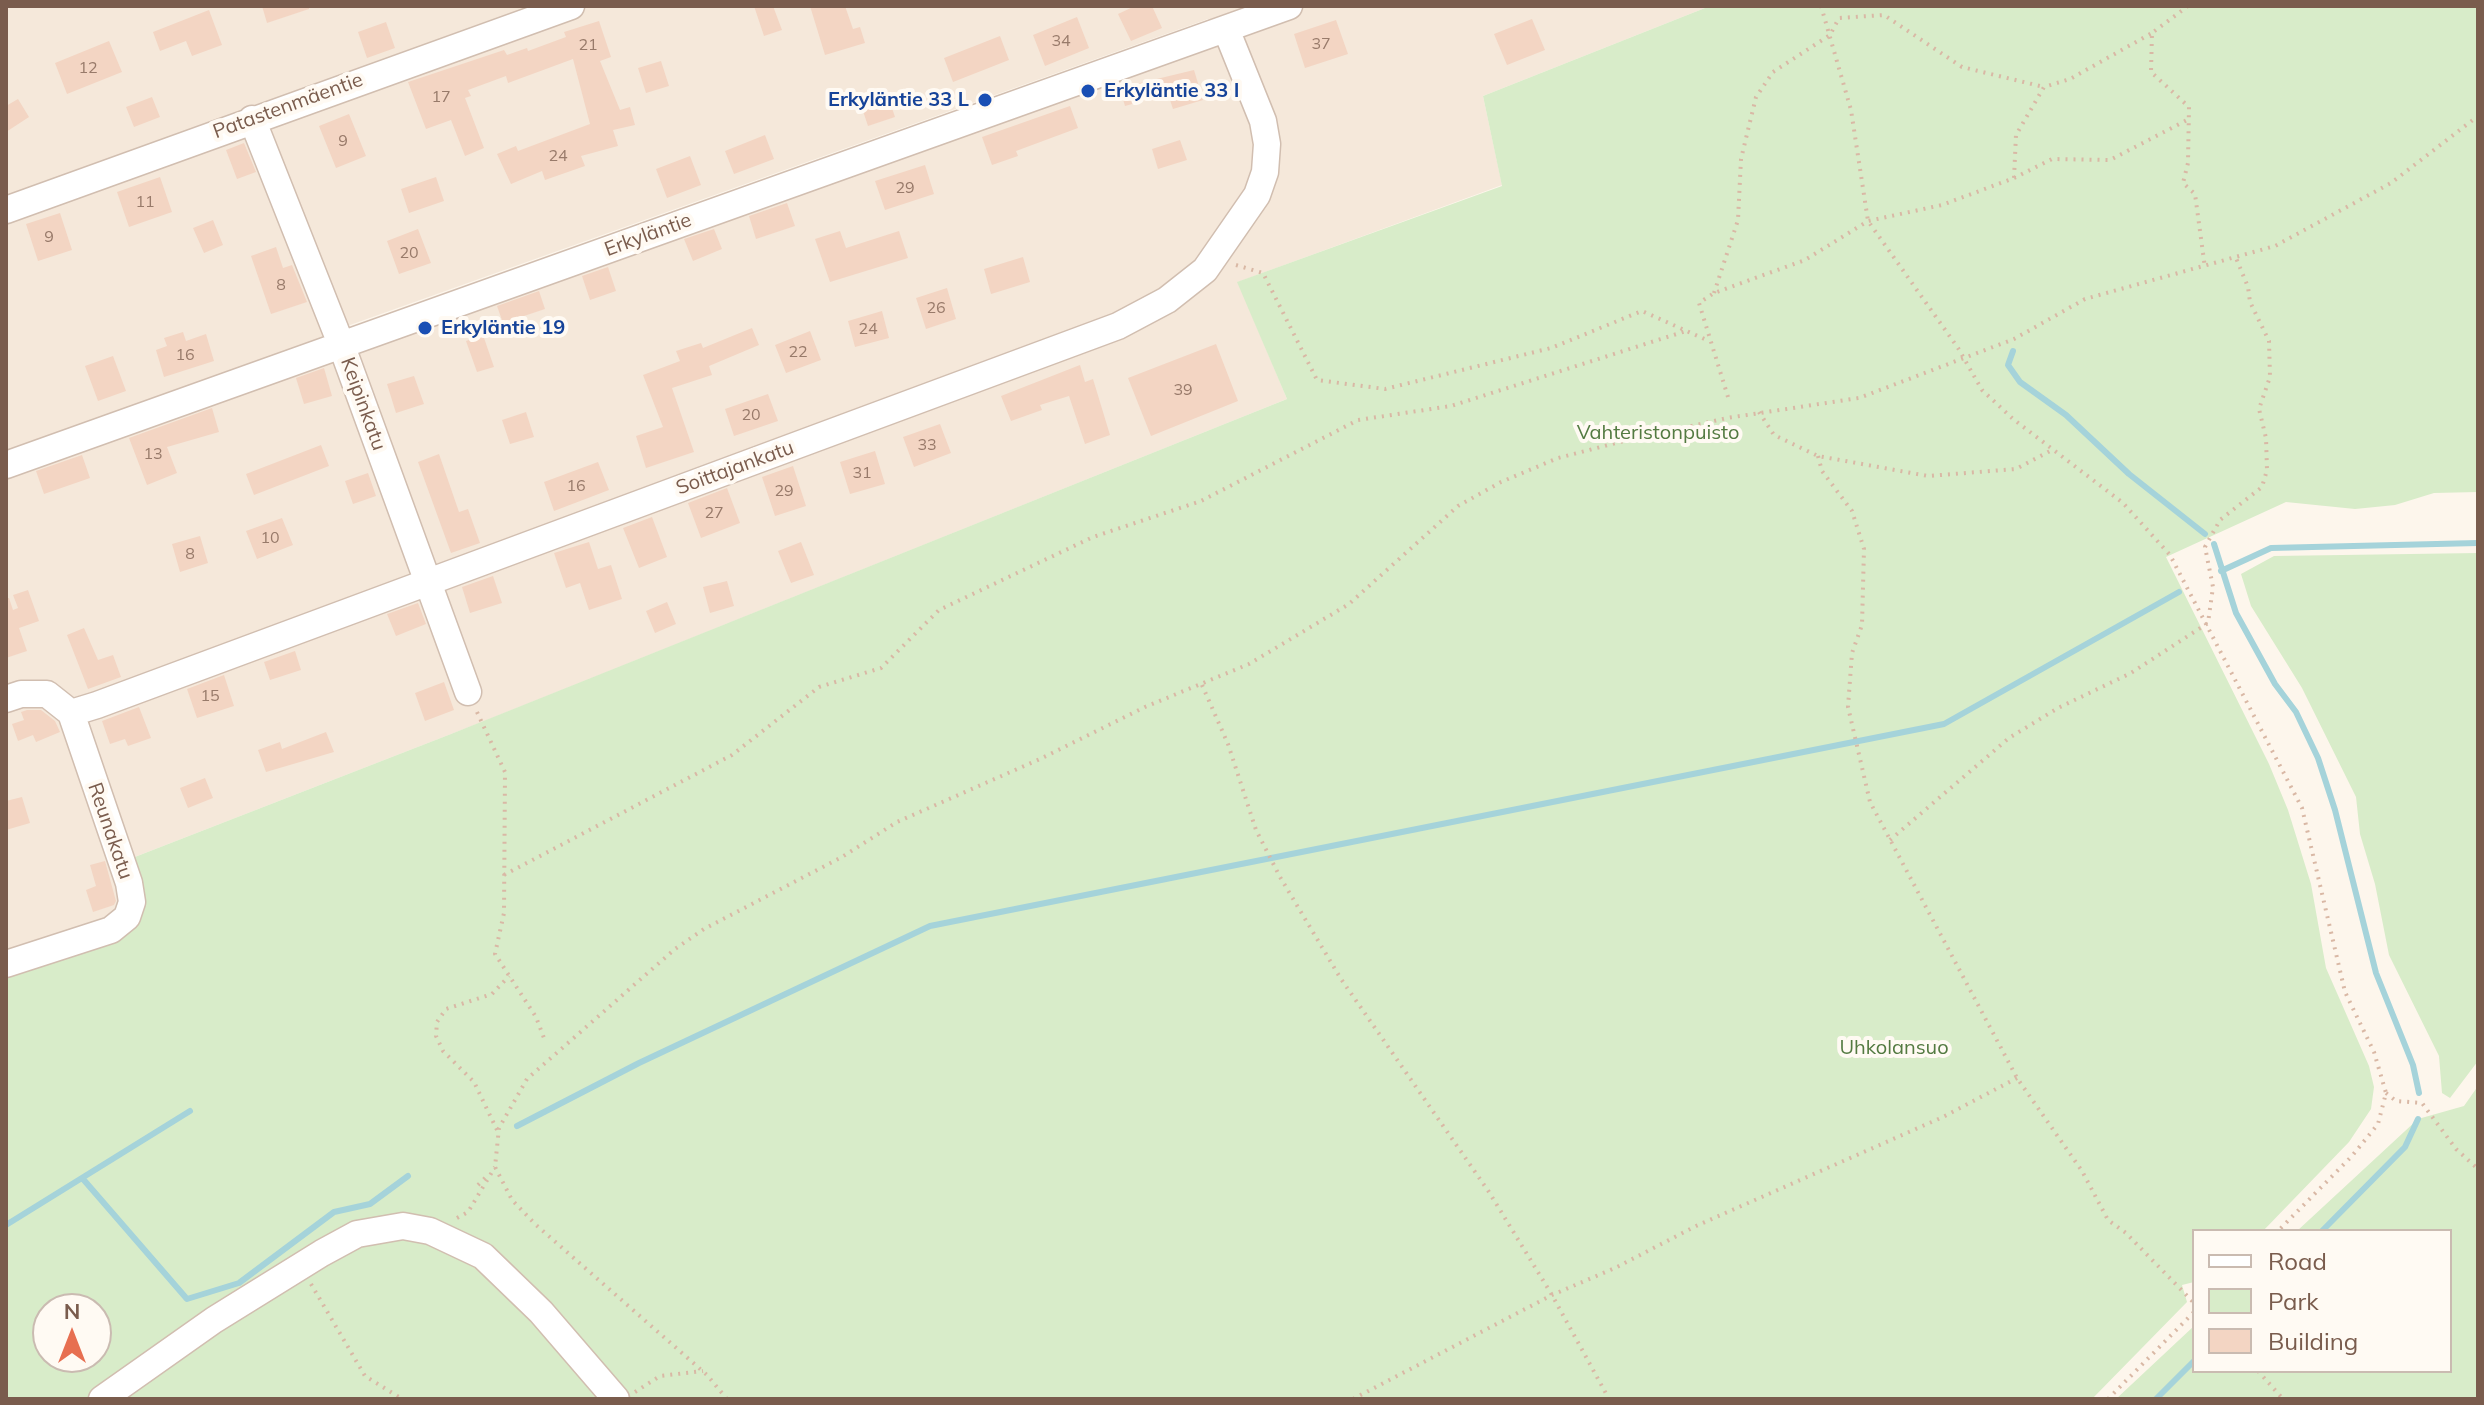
<!DOCTYPE html>
<html>
<head>
<meta charset="utf-8">
<style>
	body { margin:0 }
	#map { position:relative; width:2484px; height:1405px; overflow:hidden; background:#fdf6ec; font-family:Mulish,sans-serif }
	canvas { display:block }
	.frame { position:absolute; inset:0; border:8px solid #7a5c4d; pointer-events:none }
	.legend { position:absolute; left:2192px; top:1229px; width:260px; height:144px; box-sizing:border-box; background:#fffaf3; border:2px solid #cabbb1; margin:0; padding:10px 14px; list-style:none; font-size:24px; color:#7a5c4d }
	.legend li { display:flex; align-items:center; gap:16px; height:40px }
	.legend b { width:40px; border:2px solid #cabbb1 }
	.north { position:absolute; left:32px; top:1293px; width:80px; height:80px; box-sizing:border-box; background:#fffaf3; border:2px solid #cabbb1; border-radius:50%; rotate:0deg; font-size:22px; font-weight:700; line-height:32px; text-align:center; color:#7a5c4d }
	.north::after { content:''; display:block; margin:auto; width:28px; height:36px; background:#e76f51; clip-path:polygon(50% 0,100% 100%,50% 72%,0 100%) }
</style>
</head>
<body>
<div id="map">
<canvas width="2484" height="1405"></canvas>
<div class="frame"></div>
<ul class="legend">
<li><b style="height:10px;background:#fff"></b>Road</li>
<li><b style="height:22px;background:#d8ecc9"></b>Park</li>
<li><b style="height:22px;background:#f3d5c3"></b>Building</li>
</ul>
<div class="north">N</div>
</div>
<script>
const context = document.querySelector('canvas').getContext('2d');
context.lineJoin = 'round';
function fill(path, color) { context.fillStyle = color; context.fill(path, 'evenodd'); }
const poly = rows => new Path2D(rows.map(r => 'M' + r).join(''));
function trace(path, color, width, dash) { context.strokeStyle = color; context.lineWidth = width; context.lineCap = dash ? 'butt' : 'round'; context.setLineDash(dash || []); context.stroke(path); }
function drawText(font, color, halo, rows, align = 'center') {
  context.font = font + ' Mulish,sans-serif'; context.lineWidth = 8; context.setLineDash([]); context.textBaseline = 'middle'; context.strokeStyle = halo; context.fillStyle = color; for (const [text, x, y, turn = 0] of rows) {
    context.save(); context.translate(x, y); context.rotate((+turn || 0) * Math.PI / 180); context.textAlign = isNaN(turn) ? turn : align; if (halo) context.strokeText(text, 0, 0); context.fillText(text, 0, 0); context.restore();
  }
}
fill(poly([
	[6,6,1245,7,1710,6,1483,96,1502,185,1238,282,1287,399,482,722,122,862,127,917,6,965],
	[1209,20,340,340,336,330,1208,19]
]), '#f5e8da');
fill(poly([
	[1710,6,2478,6,2478,492,2434,493,2395,505,2355,509,2286,502,2166,557,2269,764,2288,810,2311,884,2326,968,2369,1066,2374,1087,2371,1109,2349,1142,2263,1231,2194,1231,2194,1282,2182,1285,2187,1302,2092,1399,6,1399,6,964,127,917,122,862,451,734,1287,399,1237,282,1502,186,1483,96],
	[48,1309,96,1309,96,1357,48,1357],
	[2478,553,2478,1061,2450,1098,2442,1093,2439,1056,2389,955,2375,884,2360,834,2356,797,2302,688,2251,606,2241,574,2274,556],
	[2478,1086,2478,1399,2116,1399,2194,1326,2194,1371,2450,1371,2450,1231,2297,1231,2418,1119,2464,1106]
]), '#d8ecc9');
trace(poly([
	[2013,351,2008,365,2020,382,2066,415,2129,474,2205,534],
	[2214,544,2236,613,2275,684,2296,712,2318,758,2335,810,2376,973,2413,1065,2419,1093],
	[2221,571,2271,548,2478,543],
	[517,1126,639,1063,930,926,1944,724,2179,592],
	[83,1179,187,1299,239,1283,334,1212,370,1204,408,1176],
	[6,1225,190,1111],
	[2322,1231,2405,1147,2418,1119],
	[2156,1399,2194,1361]
]), '#a5d3da', 6);
fill(poly([
	[262,6,309,6,309,9,267,23],
	[754,6,773,6,782,30,764,36],
	[810,6,845,6,853,29,860,27,865,43,825,55],
	[1135,6,1152,6,1162,28,1131,41,1118,14],
	[209,10,222,45,192,56,186,41,160,51,153,32],
	[1077,17,1089,48,1045,66,1033,35],
	[1532,19,1545,50,1507,65,1494,34],
	[1336,20,1348,54,1305,68,1294,34],
	[599,21,611,57,600,61,620,110,630,107,635,125,613,130,618,146,581,156,585,166,545,180,542,171,511,184,497,154,516,146,518,151,590,124,573,59,508,83,506,76,468,90,471,96,465,98,484,148,465,156,451,120,426,129,408,82,504,50,507,55,527,48,528,51,566,37,564,32],
	[386,22,395,48,367,58,358,32],
	[1000,36,1009,60,953,82,944,58],
	[109,41,122,72,67,94,55,63],
	[661,61,669,86,646,93,638,68],
	[1194,70,1203,100,1173,109,1168,94,1125,106,1121,93,1137,88,1136,84],
	[888,96,895,117,868,126,861,105],
	[152,97,160,117,134,127,126,107],
	[18,99,29,117,6,132,6,106],
	[1070,106,1078,128,1016,151,1018,156,992,165,982,137],
	[349,114,366,156,336,168,319,126],
	[765,135,774,159,734,174,725,151],
	[1180,140,1187,160,1158,169,1152,149],
	[244,143,256,172,237,179,226,150],
	[690,156,701,185,667,198,656,169],
	[925,165,934,194,885,210,875,181],
	[160,177,172,212,129,227,117,192],
	[436,177,444,201,409,213,401,189],
	[787,203,795,226,756,239,749,216],
	[60,213,72,250,38,261,26,224],
	[213,220,223,245,204,253,193,228],
	[418,229,431,263,399,274,387,241],
	[714,229,722,249,693,261,684,239],
	[840,231,846,248,899,231,908,258,830,282,815,239],
	[276,247,283,268,292,265,307,302,271,314,251,256],
	[1023,257,1030,282,991,294,984,269],
	[608,267,616,291,590,300,582,276],
	[947,288,956,319,926,329,916,298],
	[539,291,545,309,503,323,497,306],
	[882,311,889,338,855,347,848,321],
	[752,328,759,345,709,366,712,375,672,388,694,452,646,468,636,436,663,427,643,375,680,361,676,351,701,343,703,348],
	[810,331,821,360,786,373,775,345],
	[183,332,186,341,206,334,214,361,164,377,156,350,167,346,164,338],
	[483,335,494,367,477,372,466,341],
	[1216,344,1238,401,1151,436,1128,378],
	[113,356,126,391,98,401,85,366],
	[1080,365,1085,382,1093,379,1110,435,1085,444,1069,396,1040,405,1042,410,1011,421,1001,396],
	[324,368,332,396,304,404,296,378],
	[414,376,424,404,396,413,387,384],
	[768,394,778,421,734,436,725,409],
	[212,408,219,432,167,447,177,473,147,485,129,438],
	[526,412,534,437,510,444,502,420],
	[940,424,951,453,914,467,903,437],
	[321,445,329,466,254,495,246,474],
	[875,451,885,484,850,494,840,462],
	[439,454,459,512,468,509,480,543,451,553,418,462],
	[82,455,90,478,44,494,36,471],
	[598,462,609,490,554,511,544,482],
	[793,466,806,506,775,516,762,477],
	[368,473,376,496,353,504,345,481],
	[727,488,740,523,701,538,688,503],
	[652,517,667,557,639,568,623,528],
	[282,518,293,545,257,559,246,531],
	[200,536,208,563,180,572,172,544],
	[589,542,598,569,611,565,622,599,589,610,580,583,566,588,554,553],
	[801,542,814,575,791,583,778,551],
	[493,576,502,603,470,613,462,587],
	[727,581,734,606,710,613,703,587],
	[28,590,39,621,19,628,27,651,6,658,6,598,9,598,13,610,18,608,13,595],
	[667,602,676,624,655,633,646,611],
	[418,603,426,624,396,636,387,614],
	[84,628,98,660,113,655,121,677,88,689,67,635],
	[295,651,301,670,270,680,264,662],
	[224,675,234,706,197,718,187,689],
	[444,682,454,710,425,721,415,693],
	[139,707,151,738,128,746,125,739,110,744,102,721],
	[27,710,41,710,55,721,60,732,36,742,33,735,18,741,12,724,24,720,21,712],
	[326,732,334,752,266,772,258,750,280,742,282,749],
	[205,778,213,798,188,808,180,788],
	[22,797,30,823,6,830,6,801],
	[105,861,116,901,114,905,93,912,86,890,96,886,90,865]
]), '#f3d5c3');
const minor = poly([
	[252,119,341,344,468,692],
	[6,210,571,6],
	[6,465,1289,6],
	[6,699,21,694,47,694,71,713,97,705,1118,326,1167,300,1205,270,1257,195,1265,172,1267,144,1263,121,1226,29],
	[6,964,111,930,127,917,132,902,129,883,71,713],
	[102,1399,214,1320,322,1253,357,1234,403,1226,430,1231,483,1256,541,1312,616,1399]
]);
trace(minor, '#d1beb0', 29);
trace(poly([
	[1821,6,1851,110,1868,221,1958,348,1982,390,2013,419,2123,503,2170,555,2302,808,2345,992,2374,1052,2386,1093,2378,1124,2352,1156,2278,1231],
	[2188,6,2152,33,2151,72,2189,107,2188,163,2183,183,2195,194,2205,268],
	[2014,178,2052,159,2110,160,2189,119],
	[1236,265,1263,273,1317,380,1385,389,1551,348,1642,311,1709,341],
	[1714,293,1738,220,1741,159,1756,97,1773,72,1830,35,1839,18,1884,15,1962,67,2044,87],
	[1728,397,1699,303,1714,293,1805,260,1868,221,1942,205,2014,178,2016,135,2044,87,2070,79,2152,33],
	[1759,412,1774,435,1818,456,1928,476,2016,469,2052,450],
	[1818,456,1822,471,1852,511,1864,549,1862,625,1852,653,1848,707,1870,802,2017,1078,2082,1171,2108,1220,2126,1233,2194,1303],
	[1202,685,1228,744,1256,830,1280,877,1341,979,1489,1192,1552,1295,1609,1399],
	[477,712,505,772,504,913,495,954,536,1017,544,1038],
	[1890,840,2009,738,2058,708,2131,673,2208,623,2213,587,2205,547,2220,520,2262,487,2267,470,2266,438,2259,409,2270,377,2269,341,2250,302,2248,287,2236,258],
	[504,875,732,755,819,687,881,668,939,610,1093,537,1201,501,1358,420,1451,406,1686,331],
	[2386,1093,2396,1101,2422,1103,2456,1149,2478,1169],
	[497,1130,474,1082,443,1051,436,1036,437,1022,446,1009,492,994,509,976],
	[478,1185,488,1175],
	[457,1218,468,1212,495,1167],
	[311,1284,365,1376,402,1399],
	[2258,1371,2283,1399],
	[635,1392,660,1376,703,1371],
	[727,1399,707,1375,535,1224,512,1200,495,1167,499,1128,527,1079,675,949,704,929,842,857,897,822,1040,759,1145,707,1249,664,1349,604,1458,506,1501,482,1558,458,1620,442,1727,418,1859,398,2014,339,2085,299,2275,246,2391,183,2478,116],
	[1353,1399,1552,1295,1615,1268,1696,1226,1943,1117,2017,1078],
	[2108,1399,2194,1312]
]), '#d9b8a5', 4, [2, 6]);
trace(minor, '#fff', 26);
for (const [x, y, r, color] of [
	[1088,91,8,"#1a4fb4"],
	[985,100,8,"#1a4fb4"],
	[425,328,8,"#1a4fb4"]
]) { const dot = new Path2D(); dot.arc(x, y, r, 0, 2 * Math.PI); context.fillStyle = color; context.fill(dot); trace(dot, '#fffaf3', 3); }
drawText('16px', '#987a6a', null, [
	["34",1061,41],
	["37",1321,44],
	["21",588,45],
	["12",88,68],
	["17",441,97],
	["9",343,141],
	["24",558,156],
	["29",905,188],
	["11",145,202],
	["9",49,237],
	["20",409,253],
	["8",281,285],
	["26",936,308],
	["24",868,329],
	["22",798,352],
	["16",185,355],
	["39",1183,390],
	["20",751,415],
	["33",927,445],
	["13",153,454],
	["31",862,473],
	["16",576,486],
	["29",784,491],
	["27",714,513],
	["10",270,538],
	["8",190,554],
	["15",210,696]
]);
drawText('bold 20px', '#164399', '#fffaf3', [
	["Erkyläntie 33 I",1104,91],
	["Erkyläntie 33 L",969,100,"right"],
	["Erkyläntie 19",441,328]
], 'left');
drawText('20px', '#7a5c4d', '#fffaf3', [
	["Patastenmäentie",288,106,-20],
	["Erkyläntie",648,235,-20],
	["Keipinkatu",363,404,70],
	["Soittajankatu",735,468,-20],
	["Reunakatu",110,831,71]
]);
drawText('20px', '#537a41', '#fffaf3', [
	["Vahteristonpuisto",1658,433],
	["Uhkolansuo",1894,1048]
]);
</script>
</body>
</html>
